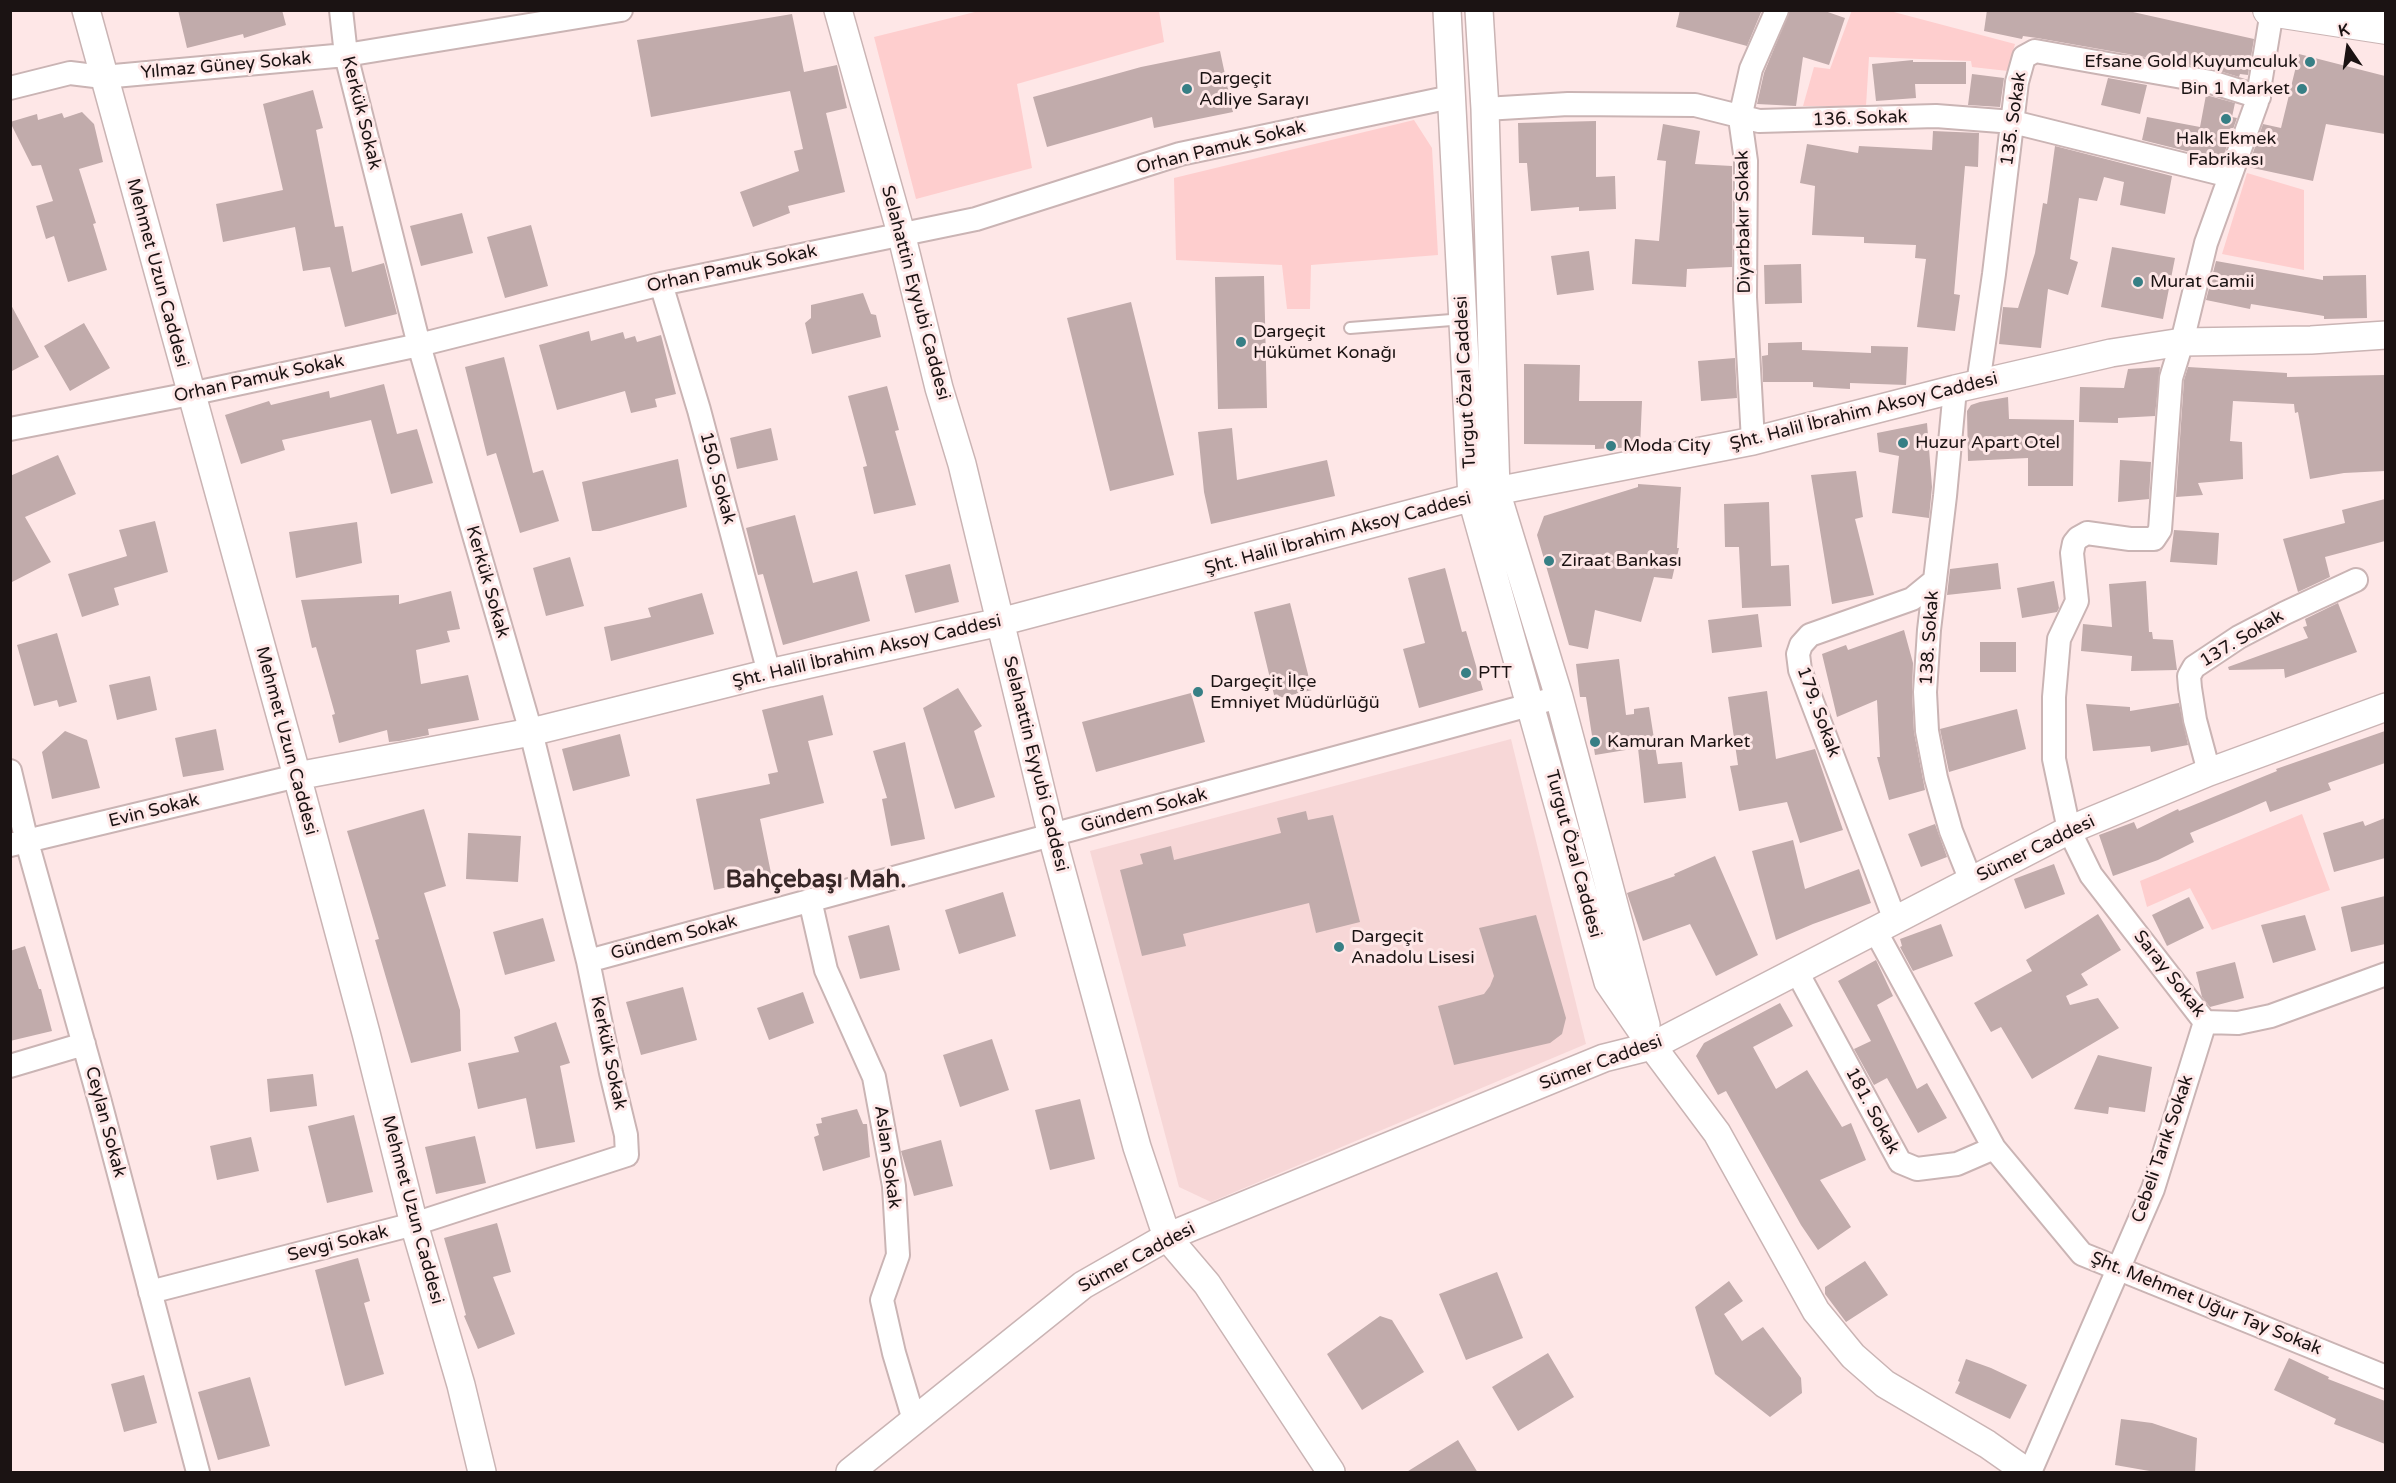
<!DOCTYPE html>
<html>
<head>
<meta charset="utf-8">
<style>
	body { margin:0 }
	#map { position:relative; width:2396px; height:1483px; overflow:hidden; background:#fee7e7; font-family:"Varela Round",sans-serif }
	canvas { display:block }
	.frame { position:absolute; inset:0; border:12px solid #1b1313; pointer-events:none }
	.north { position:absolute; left:2318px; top:18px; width:60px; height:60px; -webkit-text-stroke:4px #fee7e7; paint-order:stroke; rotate:347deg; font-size:16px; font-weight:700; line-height:24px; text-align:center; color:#1b1313 }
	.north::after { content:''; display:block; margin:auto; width:21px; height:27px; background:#1b1313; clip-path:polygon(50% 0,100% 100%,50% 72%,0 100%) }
</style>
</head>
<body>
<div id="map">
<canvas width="2396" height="1483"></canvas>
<div class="frame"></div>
<div class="north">K</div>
</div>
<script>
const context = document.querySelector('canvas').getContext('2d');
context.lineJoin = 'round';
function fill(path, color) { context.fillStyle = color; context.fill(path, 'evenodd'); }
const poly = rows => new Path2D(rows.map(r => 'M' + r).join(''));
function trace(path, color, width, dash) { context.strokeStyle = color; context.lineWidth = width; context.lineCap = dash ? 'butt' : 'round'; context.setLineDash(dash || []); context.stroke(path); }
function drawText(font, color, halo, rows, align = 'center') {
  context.font = font + ' "Varela Round",sans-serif'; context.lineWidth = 6; context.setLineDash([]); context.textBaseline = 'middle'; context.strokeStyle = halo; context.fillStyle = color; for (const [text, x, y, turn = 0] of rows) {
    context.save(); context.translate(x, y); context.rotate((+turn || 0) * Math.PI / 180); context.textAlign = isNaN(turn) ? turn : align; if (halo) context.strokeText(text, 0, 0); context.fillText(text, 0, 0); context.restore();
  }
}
fill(poly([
	[1511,739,1586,1044,1211,1202,1179,1187,1090,851]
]), '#f7d7d7');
fill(poly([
	[1852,10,1890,11,2015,44,2008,71,1972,67,1971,61,1869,57,1866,106,1803,106,1814,67,1830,69],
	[1159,11,1164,42,1017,84,1032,168,916,199,874,37,979,11],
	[1414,120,1432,148,1438,255,1311,265,1310,309,1287,309,1282,265,1176,260,1174,178],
	[2247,173,2304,190,2304,270,2222,254],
	[2302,814,2330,890,2212,930,2190,888,2147,907,2140,881]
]), '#fecece');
fill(poly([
	[178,10,282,10,286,25,244,38,243,34,187,48],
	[1680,10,1762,10,1747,46,1676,27],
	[1790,10,1822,10,1845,18,1829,65,1803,57,1796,106,1757,104,1764,73],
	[1987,10,2124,10,2254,39,2248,75,2240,74,2239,77,2213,69,2037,38,2023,36,2022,39,1984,31],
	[792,14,804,72,837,65,847,108,826,113,845,192,788,206,790,213,753,227,740,192,799,171,794,151,803,149,790,91,651,117,637,40],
	[1220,51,1233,112,1154,128,1152,117,1047,147,1033,97,1141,67],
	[2299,54,2385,76,2385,134,2326,124,2313,181,2248,167,2263,124,2281,128],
	[1913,60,1913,62,1966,62,1966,84,1915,84,1916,98,1876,101,1872,64],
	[1972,74,2004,78,2000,107,1968,105],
	[2108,78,2147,85,2140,114,2101,105],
	[313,90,323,128,316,130,335,227,343,226,352,272,384,263,397,314,345,327,330,267,303,271,295,227,223,242,216,204,283,190,263,104],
	[2206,95,2235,103,2232,117,2237,118,2222,160,2142,140,2147,117,2200,127],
	[82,112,94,124,103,162,79,169,96,223,93,224,107,270,68,282,54,236,46,239,36,206,53,201,41,165,32,166,10,122,37,114,38,120,62,113,64,118],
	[1596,121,1596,177,1615,176,1616,209,1579,211,1579,207,1531,211,1527,163,1519,163,1518,123],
	[1663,124,1700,131,1695,164,1732,166,1732,267,1687,269,1686,287,1632,284,1635,239,1659,241,1666,161,1657,160],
	[1933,131,1979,133,1978,167,1965,166,1954,294,1960,295,1955,331,1917,327,1926,259,1915,258,1916,245,1864,243,1864,237,1812,235,1815,186,1800,183,1807,144,1858,153,1859,146,1932,150],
	[2055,146,2172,176,2165,214,2120,205,2124,182,2104,177,2097,201,2079,198,2070,259,2078,262,2068,295,2048,289,2041,348,1999,344,2003,307,2018,308,2035,253,2043,203,2047,204],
	[462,213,473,253,421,266,410,226],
	[531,225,548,286,505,298,487,237],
	[2112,247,2175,258,2163,319,2101,307],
	[1589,251,1594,290,1557,295,1551,256],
	[2216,261,2323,280,2323,276,2366,275,2367,318,2324,319,2324,316,2251,304,2250,309,2206,300],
	[1801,264,1802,303,1765,304,1764,265],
	[1264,276,1267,408,1218,409,1215,277],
	[863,293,871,314,876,315,881,337,812,354,805,323,811,318,811,305],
	[1131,302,1174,475,1110,491,1067,318],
	[10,303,39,357,10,372],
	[84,323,110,368,70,391,44,346],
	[589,331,591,341,623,332,625,339,635,336,637,342,661,335,676,394,655,399,657,407,631,413,625,391,557,410,539,345],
	[1802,342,1802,350,1871,353,1871,346,1908,347,1906,385,1850,383,1850,389,1813,387,1813,382,1763,382,1762,356,1768,355,1768,343],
	[504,357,533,473,543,470,559,521,520,533,496,453,487,456,465,367],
	[1735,358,1737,398,1701,401,1698,361],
	[1524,364,1580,365,1579,401,1642,401,1640,447,1595,449,1595,445,1524,444],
	[2160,367,2155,416,2118,418,2118,423,2079,422,2080,387,2124,388,2128,369],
	[2188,367,2287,373,2287,377,2385,375,2385,471,2344,473,2310,479,2298,412,2295,413,2294,404,2233,401,2230,441,2242,442,2243,479,2198,483,2203,495,2176,497,2184,380],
	[384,384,397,434,417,429,433,483,391,494,371,420,282,440,285,450,241,464,225,415,269,401,271,405,329,391,330,398],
	[887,386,899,430,895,431,916,505,874,514,863,467,867,466,848,396],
	[2008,397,2009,419,2074,420,2073,486,2028,486,2028,458,1968,461,1967,411,1971,405,1980,402],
	[1927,423,1932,487,1929,518,1892,513,1899,456,1879,452,1877,433],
	[771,428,778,460,737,469,730,438],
	[1232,428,1237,480,1327,460,1335,496,1211,524,1204,492,1198,432],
	[58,455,76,494,25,517,51,562,10,583,10,476],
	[678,459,687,507,600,531,592,531,582,482],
	[2120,460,2151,462,2149,499,2118,502],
	[1856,471,1863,517,1855,519,1874,595,1832,604,1811,475],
	[1638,484,1681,487,1677,548,1679,548,1672,579,1654,577,1641,622,1595,610,1588,649,1569,645,1537,535,1544,516,1638,487],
	[2385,499,2385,541,2325,557,2330,577,2298,592,2283,539,2345,523,2342,510],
	[1769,502,1771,566,1789,565,1791,606,1742,608,1739,547,1725,547,1724,504],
	[795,515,813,583,857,571,870,621,783,645,763,574,758,575,746,528],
	[155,521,168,572,114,588,119,605,82,617,68,574,127,556,119,530],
	[357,522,362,563,296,578,289,532],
	[2174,530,2219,533,2217,565,2170,562],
	[570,557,584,606,546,616,533,568],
	[1998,563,2001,589,1947,595,1950,569],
	[950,564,959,602,915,613,905,575],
	[1445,568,1462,632,1466,631,1483,690,1419,708,1403,649,1425,643,1408,578],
	[2054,581,2059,608,2057,612,2022,618,2017,588],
	[2146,581,2149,632,2152,632,2153,639,2173,640,2177,670,2131,671,2132,656,2081,651,2083,624,2112,627,2109,584],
	[451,591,460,629,447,631,450,642,416,650,421,684,468,675,479,720,428,729,429,735,399,741,389,742,387,730,339,743,332,715,335,714,316,647,312,648,301,600,399,595,399,604],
	[702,593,714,634,611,661,604,627,651,617,648,608],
	[1290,603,1312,690,1275,699,1254,612],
	[2338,603,2357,652,2285,678,2284,669,2229,670,2228,667,2308,638,2303,627,2307,626,2305,619],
	[1758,614,1762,647,1712,653,1708,620],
	[1904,630,1913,663,1912,693,1914,732,1925,790,1889,800,1877,757,1880,757,1877,700,1837,717,1822,654,1846,645,1848,650],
	[57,633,77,702,59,707,57,700,34,706,17,645],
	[1980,642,2016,642,2016,672,1980,672],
	[1619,659,1626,715,1634,714,1634,709,1649,707,1658,764,1682,762,1686,798,1644,803,1638,748,1595,755,1586,697,1580,697,1576,664],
	[150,676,157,710,117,720,109,685],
	[958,688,982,726,974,731,995,797,955,809,923,708],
	[1767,691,1776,759,1815,749,1843,830,1800,843,1787,802,1739,811,1730,766,1738,765,1728,697],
	[1191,693,1205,742,1096,772,1082,722],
	[823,695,833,735,808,741,824,803,760,819,772,878,714,890,696,799,770,784,768,774,778,772,762,710],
	[2179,703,2188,745,2151,752,2150,746,2093,751,2086,704,2130,707,2130,711],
	[2017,709,2026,749,1949,772,1940,729],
	[216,729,224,770,183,777,175,738],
	[65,731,87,740,100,788,52,799,42,752],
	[2385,731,2385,763,2328,783,2331,790,2270,812,2266,801,2241,812,2190,833,2194,842,2158,860,2113,876,2099,835,2134,822,2137,829,2178,809,2179,811,2277,771,2276,769],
	[620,734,630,776,573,791,562,749],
	[905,742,925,839,891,846,882,799,887,798,873,751],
	[424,809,446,886,424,893,460,1010,461,1051,411,1063,375,940,379,939,347,831],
	[1306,811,1308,820,1333,815,1360,922,1316,933,1309,903,1183,934,1186,946,1142,956,1120,870,1143,864,1140,854,1171,846,1174,860,1281,833,1277,818],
	[2385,818,2385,858,2334,872,2323,833,2363,821,2365,826],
	[1935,824,1947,857,1921,867,1908,834],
	[468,833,521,836,518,882,466,879],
	[1793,840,1805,889,1859,869,1871,903,1813,924,1776,940,1752,851],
	[1715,856,1758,955,1716,976,1690,924,1643,941,1627,893,1675,876,1674,874],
	[2054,864,2065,894,2025,909,2014,879],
	[1003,892,1016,936,959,954,945,910],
	[2385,896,2385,944,2351,952,2341,907],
	[2189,897,2204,928,2167,946,2152,915],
	[2098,914,2121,950,2081,974,2088,985,2066,996,2070,1005,2098,998,2119,1028,2032,1079,2001,1027,1991,1032,1974,1003,2032,971,2026,960],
	[1536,915,1566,1018,1562,1034,1550,1043,1454,1065,1438,1006,1484,994,1490,986,1494,976,1479,928],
	[2305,915,2316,950,2273,963,2261,925],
	[543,918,555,961,505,975,493,932],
	[1941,924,1953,956,1913,971,1900,947,1902,946,1900,939],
	[889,925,900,970,860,979,848,936],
	[25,946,39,989,41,989,52,1031,10,1041,10,951],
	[1876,960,1893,996,1877,1005,1917,1089,1927,1083,1947,1118,1918,1133,1887,1078,1874,1085,1854,1049,1871,1041,1838,981],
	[2235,962,2244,998,2210,1007,2202,997,2196,972],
	[683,987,697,1040,641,1055,626,1002],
	[803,992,814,1023,769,1040,757,1008],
	[1780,1003,1793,1026,1753,1047,1776,1089,1807,1070,1842,1127,1851,1123,1866,1160,1820,1180,1851,1227,1818,1250,1801,1225,1726,1091,1718,1095,1696,1056,1704,1043],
	[556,1022,570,1063,560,1066,575,1142,536,1149,526,1098,478,1109,468,1063,519,1052,514,1037],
	[992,1039,1009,1090,960,1107,943,1055],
	[2098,1055,2152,1067,2145,1112,2109,1107,2108,1114,2074,1109],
	[313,1074,317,1106,270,1112,267,1079],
	[1080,1099,1095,1159,1050,1170,1035,1110],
	[857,1109,863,1124,867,1124,870,1157,823,1171,814,1137,819,1135,816,1124,822,1123,821,1118],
	[354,1115,373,1192,327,1203,308,1126],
	[475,1136,486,1183,436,1194,425,1147],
	[251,1137,259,1171,217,1180,210,1146],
	[941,1140,953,1186,914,1196,901,1151],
	[497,1223,511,1272,493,1277,515,1334,478,1349,464,1316,466,1315,444,1238],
	[358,1258,370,1301,364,1303,384,1374,345,1386,315,1270],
	[1865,1261,1888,1295,1846,1322,1825,1294,1825,1287],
	[1497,1272,1523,1338,1466,1360,1439,1294],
	[1729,1281,1743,1301,1724,1314,1742,1341,1763,1327,1801,1378,1802,1393,1770,1417,1715,1374,1695,1307],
	[1380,1316,1392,1320,1424,1372,1362,1410,1327,1354],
	[1548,1353,1574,1397,1518,1431,1492,1387],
	[2289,1358,2329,1377,2328,1379,2385,1401,2385,1444,2334,1424,2336,1419,2274,1390],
	[1966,1359,1991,1368,2027,1385,2010,1419,1955,1393,1960,1382,1958,1381],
	[144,1375,157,1423,124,1432,111,1384],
	[250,1377,270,1446,218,1460,198,1392],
	[2121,1419,2152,1423,2197,1438,2195,1473,2161,1473,2115,1465],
	[1458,1440,1478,1473,1405,1473]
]), '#c1abab');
const service = poly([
	[1350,328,1464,319]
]);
const minor = poly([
	[2272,11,2257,102,2206,243,2182,342,2171,378,2160,530,2154,539,2130,539,2087,533,2078,538,2074,543,2072,553,2077,601,2059,639,2054,697,2054,759,2069,830,2091,875,2205,1022,2238,1023,2271,1016,2386,974],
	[10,88,70,73,103,77,346,55,621,10],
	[1485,109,1568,104,1695,105,1759,121,1936,116,2013,122,2230,176],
	[661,284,699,410,769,673],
	[1978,384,1994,274,2017,82,2024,57,2035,51,2091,61,2211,82,2259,97],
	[1955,389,1945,496,1929,630,1925,692,1927,731,1936,778,1951,831,1971,881],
	[10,429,190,394,419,345,661,284,976,219,1180,154,1451,97],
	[1753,441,1745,297,1746,161,1740,118,1751,69,1777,10],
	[10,771,27,842,100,1102,198,1472],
	[2209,772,2195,720,2190,688,2189,676,2194,667,2239,637,2285,613,2356,580],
	[10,845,297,776],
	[810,900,826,970,874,1077,894,1186,898,1255,882,1300,894,1353,914,1420],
	[1895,920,1800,670,1798,654,1801,645,1810,635,1912,599,1934,581],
	[1876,932,1994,1148,2082,1254,2386,1377],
	[588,961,1559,697],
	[1797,972,1900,1162,1917,1169,1957,1164,1994,1148],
	[10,1066,84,1044],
	[150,1292,414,1224,627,1155,626,1135,611,1073,588,961,531,732,419,345,346,55,341,10],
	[2030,1472,2153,1189,2205,1022]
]);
const tertiary = poly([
	[86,10,297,776,366,1033,414,1224,461,1385,482,1472],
	[838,10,901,233,939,388,962,464,1052,836,1137,1147,1167,1237,1207,1284,1331,1472],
	[1447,10,1472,499,1608,982,1652,1046,1717,1133,1816,1311,1853,1356,1885,1384,1987,1444,2027,1472],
	[1479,10,1485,109,1496,491,1559,697,1646,1025],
	[297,776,531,732,769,673,1000,622,1496,491,1753,441,1955,389,2111,353,2182,342,2311,340,2386,335],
	[850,1472,1083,1285,1167,1237,1604,1058,1652,1046,2069,830,2209,772,2386,707]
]);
const secondary = poly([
	[2269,10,2386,28]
]);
trace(service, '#cab4b4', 14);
trace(minor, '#cab4b4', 26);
trace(tertiary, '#cab4b4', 30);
trace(secondary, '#cab4b4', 34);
trace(service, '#fff', 10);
trace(minor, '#fff', 22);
trace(tertiary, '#fff', 27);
trace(secondary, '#fff', 32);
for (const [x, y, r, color] of [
	[2310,62,6,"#377f85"],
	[1187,89,6,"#377f85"],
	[2302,89,6,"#377f85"],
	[2226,119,6,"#377f85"],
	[2138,282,6,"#377f85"],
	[1241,342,6,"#377f85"],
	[1903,443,6,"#377f85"],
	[1611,446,6,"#377f85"],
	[1549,561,6,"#377f85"],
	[1466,673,6,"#377f85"],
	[1198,692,6,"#377f85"],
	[1595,742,6,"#377f85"],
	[1339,947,6,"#377f85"]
]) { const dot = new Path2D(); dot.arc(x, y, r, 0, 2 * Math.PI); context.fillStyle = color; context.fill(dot); trace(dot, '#fee7e7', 2); }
drawText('18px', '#1b1313', '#fee7e7', [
	["Efsane Gold Kuyumculuk",2298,62,"right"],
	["Dargeçit",1199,79],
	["Adliye Sarayı",1199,100],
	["Bin 1 Market",2290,89,"right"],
	["Halk Ekmek",2226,139,"center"],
	["Fabrikası",2226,160,"center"],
	["Murat Camii",2150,282],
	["Dargeçit",1253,332],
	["Hükümet Konağı",1253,353],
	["Huzur Apart Otel",1915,443],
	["Moda City",1623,446],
	["Ziraat Bankası",1561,561],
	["PTT",1478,673],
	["Dargeçit İlçe",1210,682],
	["Emniyet Müdürlüğü",1210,703],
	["Kamuran Market",1607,742],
	["Dargeçit",1351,937],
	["Anadolu Lisesi",1351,958]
], 'left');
drawText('18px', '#1b1313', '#fee7e7', [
	["Yılmaz Güney Sokak",226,66,-5],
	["Kerkük Sokak",361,113,76],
	["136. Sokak",1860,119,-2],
	["135. Sokak",2014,119,-82],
	["Orhan Pamuk Sokak",1221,148,-14],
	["Diyarbakır Sokak",1744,222,-91],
	["Orhan Pamuk Sokak",732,269,-12],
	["Mehmet Uzun Caddesi",157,273,75],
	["Selahattin Eyyubi Caddesi",915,293,75],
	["Orhan Pamuk Sokak",259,379,-12],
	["Turgut Özal Caddesi",1466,382,-93],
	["Şht. Halil İbrahim Aksoy Caddesi",1864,412,-14],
	["150. Sokak",717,478,75],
	["Şht. Halil İbrahim Aksoy Caddesi",1338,534,-15],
	["Kerkük Sokak",487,582,74],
	["138. Sokak",1930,638,-86],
	["137. Sokak",2242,639,-31],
	["Şht. Halil İbrahim Aksoy Caddesi",867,652,-13],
	["179. Sokak",1818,712,70],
	["Mehmet Uzun Caddesi",286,741,75],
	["Selahattin Eyyubi Caddesi",1035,764,76],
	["Evin Sokak",154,811,-14],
	["Gündem Sokak",1144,811,-15],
	["Sümer Caddesi",2036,849,-26],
	["Turgut Özal Caddesi",1573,854,75],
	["Gündem Sokak",674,938,-15],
	["Saray Sokak",2169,974,52],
	["Kerkük Sokak",608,1053,78],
	["Sümer Caddesi",1601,1063,-20],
	["181. Sokak",1872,1111,62],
	["Ceylan Sokak",105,1122,75],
	["Cebeli Tarık Sokak",2163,1149,-71],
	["Aslan Sokak",887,1157,82],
	["Mehmet Uzun Caddesi",412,1210,75],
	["Sevgi Sokak",338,1244,-14],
	["Sümer Caddesi",1137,1258,-28],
	["Şht. Mehmet Uğur Tay Sokak",2206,1304,22]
]);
drawText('bold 24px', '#382828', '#fee7e7', [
	["Bahçebaşı Mah.",816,881]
]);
</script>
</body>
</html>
